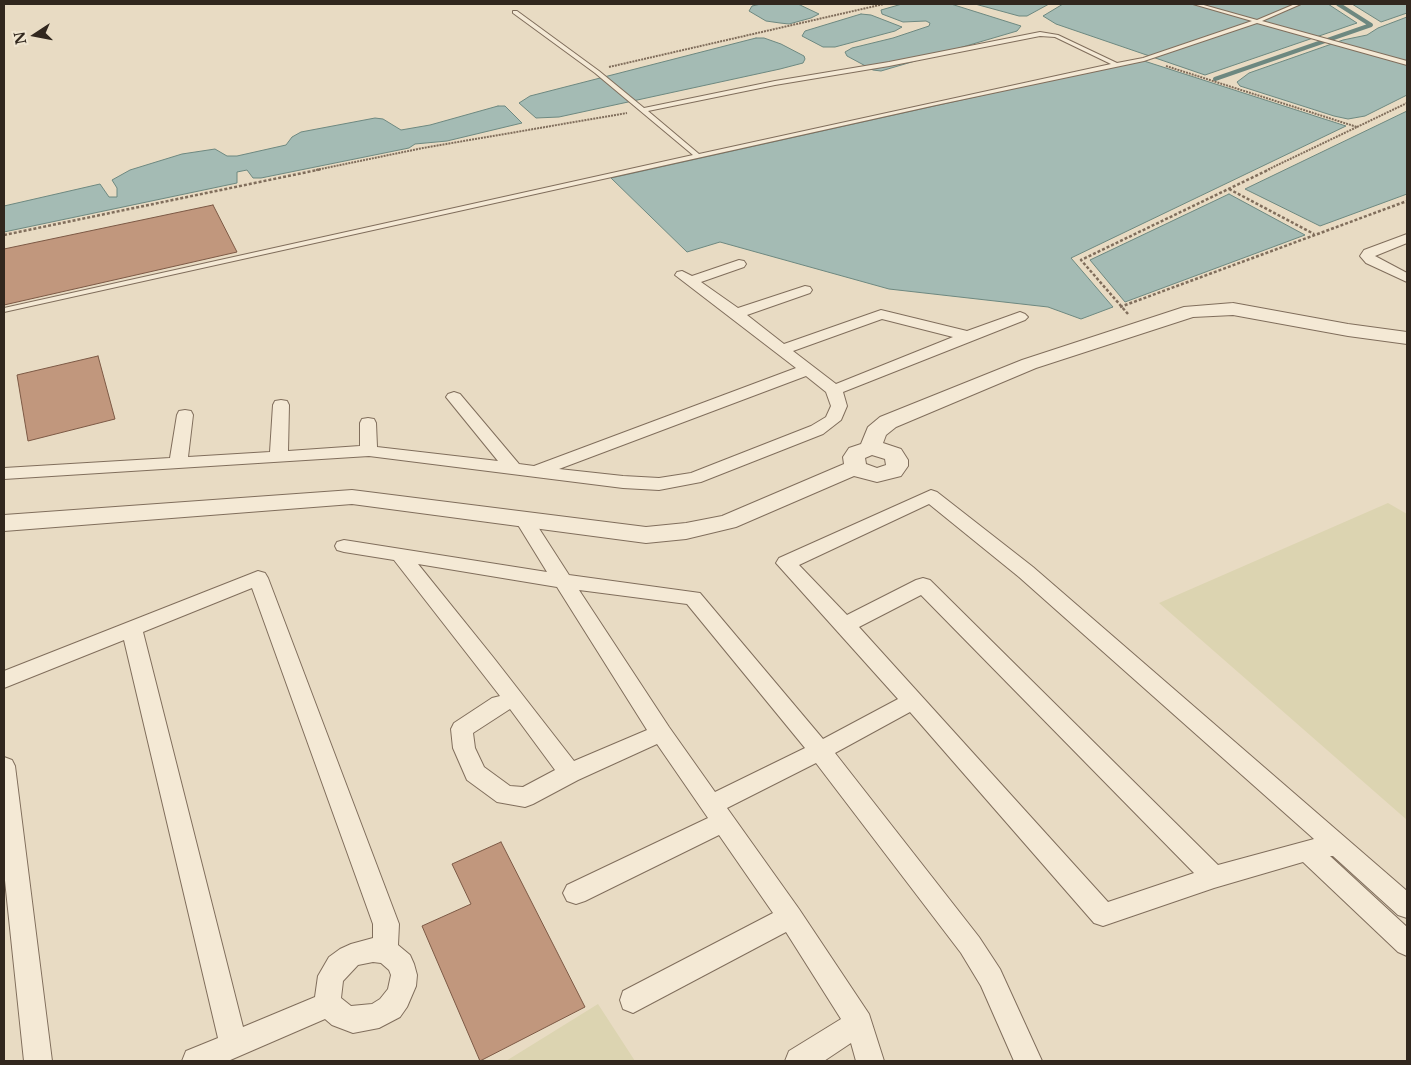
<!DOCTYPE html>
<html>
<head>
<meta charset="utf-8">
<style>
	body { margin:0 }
	#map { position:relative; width:1411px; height:1065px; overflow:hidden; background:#e8dbc3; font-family:"Libre Baskerville",serif }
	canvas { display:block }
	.frame { position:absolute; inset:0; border:5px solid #31271e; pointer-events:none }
	.north { position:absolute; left:10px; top:10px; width:50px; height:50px; -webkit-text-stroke:4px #f0e6d1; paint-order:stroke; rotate:259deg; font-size:14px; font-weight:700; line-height:20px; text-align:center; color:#31271e }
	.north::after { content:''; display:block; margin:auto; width:18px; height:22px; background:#31271e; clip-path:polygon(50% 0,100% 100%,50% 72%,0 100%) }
</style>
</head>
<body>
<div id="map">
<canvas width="1411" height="1065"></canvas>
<div class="frame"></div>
<div class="north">N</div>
</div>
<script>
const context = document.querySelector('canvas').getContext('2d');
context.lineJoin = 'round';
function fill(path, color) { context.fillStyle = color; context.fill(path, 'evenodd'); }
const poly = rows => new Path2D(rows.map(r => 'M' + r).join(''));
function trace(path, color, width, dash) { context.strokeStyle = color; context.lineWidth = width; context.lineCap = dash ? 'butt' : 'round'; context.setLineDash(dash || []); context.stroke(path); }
fill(poly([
	[1388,503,1407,514,1407,820,1159,603],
	[598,1004,635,1061,506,1061]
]), '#dcd4b1');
const water = poly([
	[761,4,798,4,819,14,811,18,789,24,780,23,766,21,749,11,752,6,761,4],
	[902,4,951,4,1021,26,1017,31,881,71,873,70,847,56,845,52,852,48,893,38,929,26,930,23,926,21,903,22,882,14,881,10,902,4],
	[975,4,1049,4,1027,16,1019,16,975,4],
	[1063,4,1328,4,1357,23,1205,75,1056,24,1043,16,1063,4],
	[1352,4,1407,4,1407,13,1381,22,1352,4],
	[861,14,871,15,902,27,895,31,835,47,823,47,802,36,805,31,861,14],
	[1407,17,1407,95,1365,116,1348,119,1334,116,1240,86,1237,82,1249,73,1343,40,1367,35,1378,28,1407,17],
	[756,38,764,38,781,44,804,56,805,59,803,63,780,69,559,117,536,118,519,103,530,96,756,38],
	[1141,60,1346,126,1071,258,1113,307,1081,319,1048,307,889,289,720,242,687,252,611,178,1141,60],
	[498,106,505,106,522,123,447,141,415,144,409,148,261,178,253,178,247,170,237,172,237,183,4,232,4,206,100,184,109,197,117,197,117,188,112,180,130,170,182,154,215,149,227,156,237,156,286,145,292,137,301,132,375,118,383,119,401,130,430,125,498,106],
	[1407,111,1407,194,1320,226,1245,189,1407,111],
	[1229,194,1305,235,1125,302,1090,260,1229,194]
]);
fill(water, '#a4bbb4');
trace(water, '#6d8880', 1);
trace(poly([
	[1215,79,1371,25,1338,4]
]), '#6d8880', 4);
const building = poly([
	[213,205,237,252,4,305,4,249,213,205],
	[98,356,115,419,28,441,17,375,98,356],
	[501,842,585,1007,480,1061,422,926,471,904,452,864,501,842]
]);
fill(building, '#c1977d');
trace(building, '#7c5945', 1);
const service = poly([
	[1193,4,1200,4,1257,20,1295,4,1301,4,1262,21,1407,61,1407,65,1257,23,1144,61,936,105,4,312,4,308,693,155,595,73,513,13,513,11,517,11,599,71,644,108,775,81,889,62,1040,32,1058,35,1117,63,1143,58,1252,21,1193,4],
	[1040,36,1055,37,1111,64,699,154,648,111,775,85,889,66,1040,36]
]);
const minor = poly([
	[1407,234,1407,243,1375,256,1407,273,1407,282,1366,263,1360,256,1364,250,1407,234],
	[739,260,744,261,746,264,744,267,701,282,738,308,805,286,810,287,812,290,810,293,747,315,784,344,881,310,967,331,1020,312,1025,314,1028,317,1025,320,843,392,847,406,841,420,823,434,701,482,659,490,623,488,369,456,4,479,4,468,170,458,177,415,179,411,185,410,191,411,193,415,188,457,270,452,273,405,275,401,281,400,287,401,289,405,288,451,360,446,360,423,362,419,368,418,374,419,376,423,377,447,498,461,446,397,448,394,454,392,460,394,519,464,534,466,796,368,675,275,677,272,682,271,692,276,739,260],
	[882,319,953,337,836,384,793,351,882,319],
	[806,376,826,392,831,406,826,417,811,426,691,473,659,478,623,476,559,469,806,376],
	[931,490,937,492,1033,567,1407,891,1407,918,1398,915,1333,856,1330,856,1407,927,1407,956,1398,952,1303,862,1214,888,1103,926,1094,923,910,712,835,753,979,937,1000,969,1042,1061,1014,1061,981,986,961,953,816,763,727,808,799,909,869,1014,884,1061,856,1061,851,1043,824,1061,785,1061,789,1051,841,1019,786,932,633,1013,623,1009,620,1000,623,991,773,913,719,835,585,901,576,904,567,901,563,893,567,885,708,818,657,744,578,780,533,804,525,807,497,802,467,780,453,748,451,729,454,723,492,698,500,696,394,560,344,552,337,550,335,546,337,542,344,540,547,572,515,520,517,516,524,514,531,516,569,575,700,593,823,739,898,699,776,563,779,558,931,490],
	[929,504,1019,577,1314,839,1218,865,930,580,923,578,916,580,847,615,799,565,929,504],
	[418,564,557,587,647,730,574,761,493,657,418,564],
	[579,590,687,604,805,748,715,792,669,727,579,590],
	[921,595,1194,873,1108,902,859,627,921,595],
	[510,709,555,770,523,787,510,786,484,767,475,748,473,733,510,709],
	[258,571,265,573,268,578,399,924,398,945,410,955,414,964,417,975,416,986,407,1007,400,1017,379,1028,353,1033,332,1025,325,1019,228,1061,182,1061,186,1051,218,1038,124,640,4,688,4,671,258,571],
	[252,588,373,924,373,938,351,944,340,949,329,957,318,976,315,997,243,1027,143,632,252,588],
	[373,962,381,963,389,970,391,975,388,989,380,999,372,1004,351,1006,341,998,343,981,358,965,373,962],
	[4,757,12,760,15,766,52,1061,24,1061,4,871,4,757]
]);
const tertiary = poly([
	[1233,303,1348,324,1407,332,1407,344,1348,336,1233,315,1193,317,1036,368,896,427,886,435,883,443,901,449,908,460,908,466,901,476,877,482,854,476,736,527,686,539,646,543,352,504,4,531,4,515,352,490,646,527,686,523,722,516,844,464,843,457,849,448,861,444,868,427,880,417,1022,360,1184,307,1233,303],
	[872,455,885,459,886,465,877,468,866,464,865,458,872,455]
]);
trace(service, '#806e5c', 2);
trace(minor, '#806e5c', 2);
trace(tertiary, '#806e5c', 2);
trace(poly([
	[1166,66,1357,127,1267,170],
	[609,67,884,4],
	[1357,127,1407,103],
	[316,170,423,148,627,113]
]), '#806e5c', 2, [2, 1]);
trace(poly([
	[1229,189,1314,234],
	[4,235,322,169],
	[1120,307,1407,201],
	[1128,314,1081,260,1270,169]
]), '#806e5c', 2.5, [3, 2]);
fill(service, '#f4e9d5');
fill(minor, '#f4e9d5');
fill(tertiary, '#f4e9d5');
</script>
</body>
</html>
